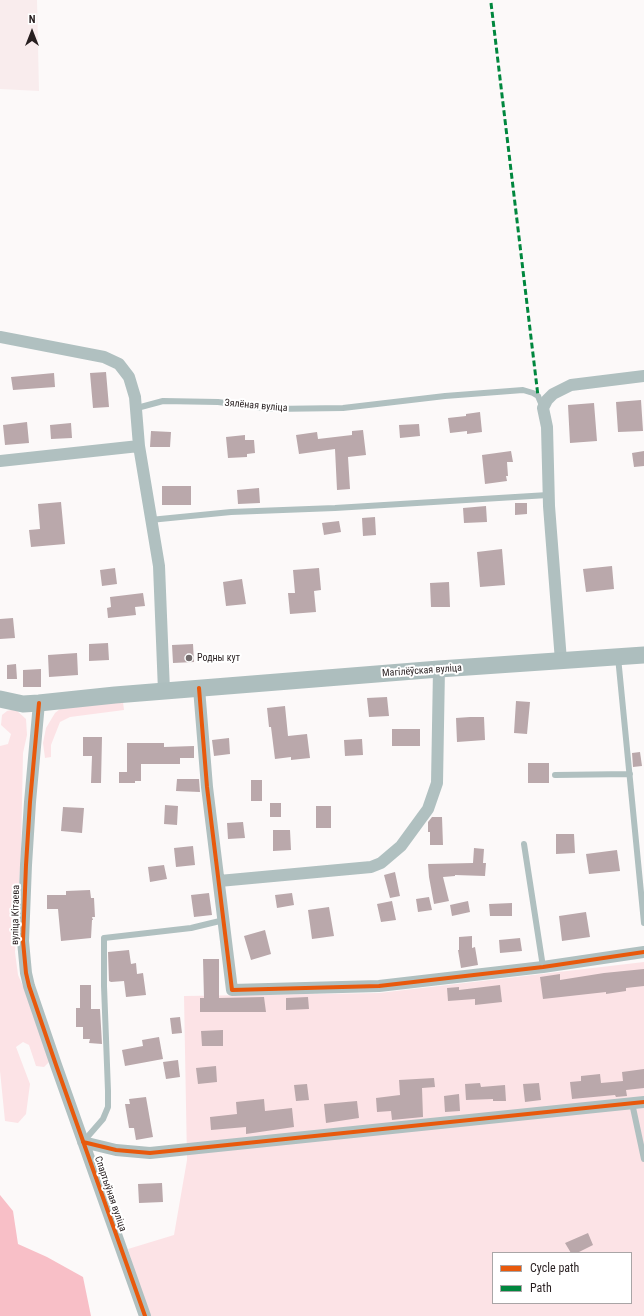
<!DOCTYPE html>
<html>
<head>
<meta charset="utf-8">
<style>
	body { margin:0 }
	#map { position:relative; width:644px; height:1316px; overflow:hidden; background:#fcf9f9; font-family:"Roboto Condensed",sans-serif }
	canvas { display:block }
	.legend { position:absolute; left:492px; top:1252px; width:140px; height:52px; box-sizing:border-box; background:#fff; border:1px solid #a9a5a6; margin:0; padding:5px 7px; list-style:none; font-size:12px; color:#281f20 }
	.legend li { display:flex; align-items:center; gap:8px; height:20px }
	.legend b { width:20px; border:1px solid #a9a5a6 }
	.north { position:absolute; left:12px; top:12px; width:40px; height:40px; -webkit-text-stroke:3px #fff; paint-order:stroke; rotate:0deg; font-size:11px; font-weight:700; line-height:16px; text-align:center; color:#281f20 }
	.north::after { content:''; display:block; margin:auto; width:14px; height:18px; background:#281f20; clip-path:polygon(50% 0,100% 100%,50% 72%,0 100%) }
</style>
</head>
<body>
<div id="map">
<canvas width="644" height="1316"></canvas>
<ul class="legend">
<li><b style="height:5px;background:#e8590c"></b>Cycle path</li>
<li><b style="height:5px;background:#00873e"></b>Path</li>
</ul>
<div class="north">N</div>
</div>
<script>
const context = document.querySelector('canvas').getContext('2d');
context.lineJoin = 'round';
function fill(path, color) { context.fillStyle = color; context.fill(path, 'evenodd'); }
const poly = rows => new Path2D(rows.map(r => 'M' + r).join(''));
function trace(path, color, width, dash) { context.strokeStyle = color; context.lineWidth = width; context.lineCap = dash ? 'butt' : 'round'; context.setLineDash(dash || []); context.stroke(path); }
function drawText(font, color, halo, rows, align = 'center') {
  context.font = font + ' "Roboto Condensed",sans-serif'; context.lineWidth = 4; context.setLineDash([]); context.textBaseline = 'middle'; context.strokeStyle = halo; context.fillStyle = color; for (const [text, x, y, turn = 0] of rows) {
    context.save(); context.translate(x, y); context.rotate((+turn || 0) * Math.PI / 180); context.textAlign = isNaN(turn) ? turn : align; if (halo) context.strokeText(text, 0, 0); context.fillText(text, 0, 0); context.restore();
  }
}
fill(poly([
	[0,0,37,0,39,91,0,89]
]), '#f9eced');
fill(poly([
	[123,702,124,710,70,717,60,722,51,745,51,757,45,758,43,743,46,728,55,713,65,705],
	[15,709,26,719,27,735,23,753,21,852,15,952,18,975,27,995,50,1061,44,1067,36,1066,29,1045,23,1042,16,1047,30,1084,26,1114,18,1123,5,1121,0,1071,0,746,8,744,11,734,1,725,2,715,7,711],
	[644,962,644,1316,148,1316,128,1249,174,1235,187,1160,184,996,379,993],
	[493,1253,631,1253,631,1303,493,1303]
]), '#fce3e6');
fill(poly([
	[0,1195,13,1211,18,1244,47,1257,83,1277,91,1316,0,1316]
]), '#f8bfc7');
fill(poly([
	[106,372,109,407,93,408,90,373],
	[54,373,55,387,13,390,11,377],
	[641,400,643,431,618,432,616,402],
	[594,403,597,441,570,443,568,405],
	[480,412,482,432,467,434,467,431,450,433,448,418,466,416,466,414],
	[27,422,29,443,5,445,3,425],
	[71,423,72,438,51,439,50,425],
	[419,424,420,436,400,438,399,425],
	[363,430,366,455,348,457,350,489,337,490,335,449,299,454,296,435,317,432,318,439,352,435,352,431],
	[151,431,171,432,170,447,150,447],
	[245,435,245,440,254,440,255,453,247,454,247,457,228,458,226,437],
	[511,451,513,462,507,462,508,476,506,476,507,481,485,484,482,455],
	[644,451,644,466,634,467,632,453],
	[162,486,191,486,191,505,162,505],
	[259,488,260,503,238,504,237,490],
	[61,502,65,544,31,547,29,530,40,529,38,504],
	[515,503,527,503,527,514,515,515],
	[486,506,487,522,464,523,463,508],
	[375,517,376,535,363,536,362,518],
	[339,521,341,532,324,535,322,523],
	[502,549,505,585,480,587,477,552],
	[612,566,614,589,586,592,583,569],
	[115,568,117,584,102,586,100,570],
	[319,568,321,590,314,591,316,612,290,614,288,593,295,593,293,570],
	[242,579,246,604,226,606,223,582],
	[449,582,450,607,431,607,430,583],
	[143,593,145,606,135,607,136,615,108,618,107,608,111,607,110,597],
	[13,618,15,638,0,639,0,619],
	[108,643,109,660,89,661,89,644],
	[193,644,194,662,173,663,172,645],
	[77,653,78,675,49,677,48,655],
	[16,664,17,679,7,679,7,665],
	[41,669,41,687,23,687,23,670],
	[387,697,389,716,369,717,367,698],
	[516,701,530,702,527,734,514,733],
	[285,706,288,736,307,734,310,758,291,760,291,757,275,759,271,727,269,727,267,708],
	[470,717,484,717,485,740,457,742,456,718],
	[392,729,420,729,420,746,392,746],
	[83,737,102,737,101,783,91,783,92,756,83,756],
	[229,738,230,754,214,756,212,740],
	[362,739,363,755,345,756,344,740],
	[127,743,164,743,164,747,194,746,194,758,180,758,180,764,141,764,141,781,135,781,135,783,119,783,119,772,127,772],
	[640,752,642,766,633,767,632,753],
	[528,763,549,763,549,783,528,783],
	[177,779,199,779,200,792,176,791],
	[251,780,262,780,262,801,251,801],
	[270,803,281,803,281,817,270,817],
	[165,805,178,806,177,825,164,824],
	[316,806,331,806,331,828,316,828],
	[63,807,84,808,82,833,61,831],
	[432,817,442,817,443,845,430,845,430,832,428,832,428,822],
	[243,822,245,838,228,839,227,823],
	[273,830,290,830,291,850,273,851],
	[556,834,574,834,575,853,556,854],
	[193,846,195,865,176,867,174,848],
	[474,848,484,849,483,863,486,863,485,876,455,875,455,876,443,877,449,901,434,904,429,877,428,864,473,863],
	[617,850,620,871,589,874,586,854],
	[164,865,167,879,150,882,148,867],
	[395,872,400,896,390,898,384,875],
	[90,890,91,898,94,898,95,917,92,917,93,920,92,920,91,938,61,941,58,909,47,909,47,895,66,895,66,891],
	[209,893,212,915,194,917,191,895],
	[292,893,294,905,277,908,275,895],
	[429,897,432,910,418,912,416,899],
	[392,901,396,920,381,922,377,904],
	[468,901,470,912,452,916,450,905],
	[512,903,512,916,490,916,489,904],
	[329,907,334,936,312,939,308,910],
	[586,912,590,937,562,941,559,916],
	[265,930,271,954,251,960,244,936],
	[472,936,472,948,475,947,478,965,461,968,458,950,459,950,459,937],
	[520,938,522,951,500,953,499,940],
	[129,950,131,964,136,963,137,974,143,973,146,995,126,997,124,981,111,982,109,981,108,952],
	[203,959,219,959,219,998,264,997,266,1012,200,1012,200,998,204,998],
	[644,969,644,986,626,988,626,991,606,994,606,992,543,999,540,977,560,974,560,980,604,973],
	[80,985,91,985,91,1009,100,1009,102,1044,89,1043,90,1039,83,1039,83,1027,76,1027,76,1008,80,1008],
	[500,985,502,1002,475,1005,475,999,448,1001,447,988,459,987,459,990],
	[308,997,309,1009,286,1010,286,998],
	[180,1017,182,1033,172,1034,170,1018],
	[223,1030,223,1046,202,1046,201,1031],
	[159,1037,163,1059,125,1066,122,1050,143,1046,142,1040],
	[178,1060,180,1077,166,1079,163,1062],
	[216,1066,217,1082,198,1084,196,1068],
	[644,1069,644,1088,626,1090,627,1096,616,1097,615,1095,572,1099,570,1082,581,1081,581,1076,600,1074,601,1083,623,1081,622,1072],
	[434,1078,435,1087,422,1088,423,1117,392,1120,391,1111,377,1112,376,1098,400,1095,399,1080],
	[480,1083,481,1087,505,1085,506,1101,493,1101,493,1099,466,1100,465,1084],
	[539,1083,541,1100,525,1102,523,1084],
	[307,1084,309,1100,296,1101,294,1085],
	[459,1094,460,1111,445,1112,444,1096],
	[146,1097,153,1137,136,1140,134,1128,129,1128,125,1104,130,1104,129,1099],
	[264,1099,265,1111,292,1108,294,1127,246,1134,246,1127,211,1130,210,1117,237,1114,236,1102],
	[357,1101,359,1118,326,1123,324,1104],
	[162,1183,163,1202,139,1203,138,1184],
	[588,1233,593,1245,577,1253,571,1253,565,1243]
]), '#baa8ab');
trace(poly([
	[137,408,163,401,218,402,272,409,343,408,445,396,523,390,533,393,538,396,543,408],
	[150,520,231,512,335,508,548,495],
	[618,657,644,923],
	[555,775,630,774],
	[524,844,543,967],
	[632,1103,644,1159],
	[83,1142,103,1119,108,1107,108,1091,104,986,104,938,191,928,224,920]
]), '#b0c0c0', 6);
trace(poly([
	[0,337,104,357,119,364,129,377,135,397,139,446,159,566,164,691],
	[0,461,139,446],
	[561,661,549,506,547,427,543,408,547,400,553,394,571,385,644,376],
	[199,688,207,787,232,990,379,986,543,967,644,952],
	[39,703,30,802,26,865,23,941,26,973,29,986,56,1065,145,1316],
	[219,881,371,867,381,863,401,846,428,809,437,783,439,669],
	[83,1142,116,1150,150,1153,644,1102]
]), '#b0c0c0', 12);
trace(poly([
	[0,699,23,704,39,703,115,695,439,669,644,655]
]), '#adbebe', 17);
trace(poly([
	[491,3,538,396]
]), '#00873e', 3, [6, 3]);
trace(poly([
	[199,688,207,787,232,990,379,986,543,967,644,952],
	[39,703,30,802,26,865,23,941,26,973,29,986,56,1065,145,1316],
	[83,1142,116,1150,150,1153,644,1102]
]), '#e8590c', 4);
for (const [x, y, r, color] of [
	[189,658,4,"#726b6c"]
]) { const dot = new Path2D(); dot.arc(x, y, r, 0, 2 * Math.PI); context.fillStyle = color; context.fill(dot); trace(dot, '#fff', 1.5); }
drawText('10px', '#281f20', '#fff', [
	["Зялёная вуліца",256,406,5],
	["Магілёўская вуліца",422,671,-4],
	["вуліца Кітаева",16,915,-89],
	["Спартыўная вуліца",110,1194,71]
]);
drawText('10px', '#281f20', '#fff', [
	["Родны кут",197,658]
], 'left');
</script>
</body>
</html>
